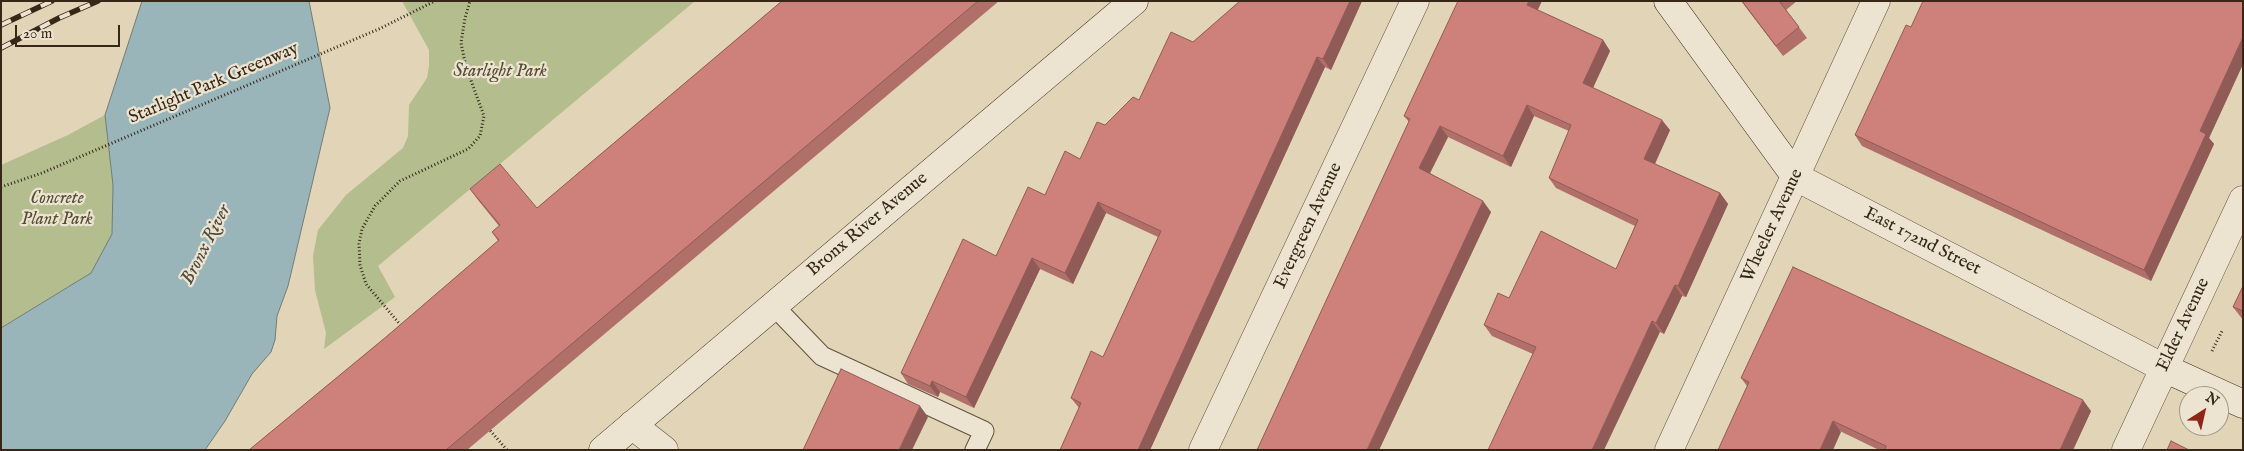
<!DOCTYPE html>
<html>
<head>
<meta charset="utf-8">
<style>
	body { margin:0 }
	#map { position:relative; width:2244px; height:451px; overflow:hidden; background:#e2d4b6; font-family:"IM FELL English",serif }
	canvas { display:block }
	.frame { position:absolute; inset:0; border:2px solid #362717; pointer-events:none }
	.north { position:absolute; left:2179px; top:386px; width:50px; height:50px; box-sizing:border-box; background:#ece3d0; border:1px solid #a39886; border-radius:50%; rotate:35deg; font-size:14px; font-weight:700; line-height:20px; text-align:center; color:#362717 }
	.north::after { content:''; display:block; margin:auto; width:18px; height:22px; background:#8f2418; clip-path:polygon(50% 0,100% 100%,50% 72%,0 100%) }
	.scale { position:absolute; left:15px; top:25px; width:105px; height:22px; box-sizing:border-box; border:2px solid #362717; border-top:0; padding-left:6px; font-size:15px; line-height:18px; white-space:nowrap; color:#362717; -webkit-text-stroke:4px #ece3d0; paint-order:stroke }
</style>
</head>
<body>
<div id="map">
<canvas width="2244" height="451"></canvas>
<div class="frame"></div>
<div class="north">N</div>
<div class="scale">20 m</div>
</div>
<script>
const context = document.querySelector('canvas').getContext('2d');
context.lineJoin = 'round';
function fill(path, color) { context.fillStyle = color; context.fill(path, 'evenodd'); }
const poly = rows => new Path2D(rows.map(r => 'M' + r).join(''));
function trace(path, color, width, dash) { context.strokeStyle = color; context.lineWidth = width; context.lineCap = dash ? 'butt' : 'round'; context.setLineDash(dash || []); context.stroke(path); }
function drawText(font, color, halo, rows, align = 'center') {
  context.font = font + ' "IM FELL English",serif'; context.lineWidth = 4.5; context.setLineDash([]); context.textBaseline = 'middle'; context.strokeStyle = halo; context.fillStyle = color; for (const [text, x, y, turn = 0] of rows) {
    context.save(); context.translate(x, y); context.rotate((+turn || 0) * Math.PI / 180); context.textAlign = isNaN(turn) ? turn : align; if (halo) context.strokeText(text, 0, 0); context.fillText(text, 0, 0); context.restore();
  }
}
fill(poly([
	[402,1,695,1,378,266,395,297,324,349,326,333,315,290,313,256,318,230,346,195,403,148,408,136,409,105,427,78,429,66,429,50],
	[105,115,113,185,112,234,91,273,1,328,1,165,68,135]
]), '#b3bd8e');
const water = poly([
	[142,1,309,1,330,108,288,286,277,316,275,340,271,352,252,374,225,421,205,450,1,450,1,328,91,273,112,234,113,185,105,115,142,1]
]);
fill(water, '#99b5b9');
trace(water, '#717c78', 1);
const lane = poly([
	[773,305,822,356,984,431,975,450]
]);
const street = poly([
	[632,425,664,450],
	[1203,450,1415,1],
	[1669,450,1876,1],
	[2126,450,2243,200]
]);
const secondary = poly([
	[1668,1,1796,177,2164,368,2243,404],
	[603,450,1134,1]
]);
trace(lane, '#61523f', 21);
trace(street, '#61523f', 29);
trace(secondary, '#362717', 29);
trace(poly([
	[1,187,42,173,379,29,435,1],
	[403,328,366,284,360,265,359,244,362,229,375,206,400,181,468,149,480,136,484,116,466,67,461,43,465,18,470,1],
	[2212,351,2222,331],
	[2184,424,2186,414],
	[488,428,507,450]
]), '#362717', 3, [1, 2.5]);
trace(lane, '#ece3d0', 19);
trace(street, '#ece3d0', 28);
trace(secondary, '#ece3d0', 28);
const rail = poly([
	[1,25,52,1],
	[1,48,59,18,98,1]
]);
trace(rail, '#362717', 5.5);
trace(rail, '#ece3d0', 4, [11]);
fill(poly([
	[782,1,999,1,467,450,249,450,386,337,498,241,492,232,499,226,478,200,470,189,537,208],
	[1240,1,1362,1,1331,70,1325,67,1150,450,1060,450,1079,408,1071,398,1103,357,1158,237,1106,213,1073,284,1040,269,974,408,940,392,938,397,908,384,901,373,1045,195,1080,159,1105,125,1139,100,1193,42],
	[1741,1,1797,1,1786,10,1807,38,1783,56],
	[2243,1,2243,64,2209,138,2214,144,2151,281,1862,146,1855,135,1911,27],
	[1538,10,1603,40,1610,51,1593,88,1670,130,1655,164,1720,193,1728,204,1686,297,1682,296,1664,334,1660,332,1533,354,1492,336,1484,325,1509,298,1616,269,1635,226,1556,188,1549,178,1569,131,1534,116,1511,167,1448,137,1430,173,1491,212,1379,450,1409,122,1404,116],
	[2243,286,2243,320,2233,307],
	[1741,378,2091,411,2073,450,1879,450,1747,386]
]), '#b16f6a');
fill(poly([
	[1350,1,1362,1,1331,70,1323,59],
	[1529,1,1542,1,1535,16,1527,5],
	[2243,37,2243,64,2209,138,2214,144,2151,281,2144,270,2200,131],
	[1603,40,1610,51,1590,94,1583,83],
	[1317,57,1325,67,1150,450,1138,450],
	[1527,105,1534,116,1511,167,1503,156],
	[1662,120,1670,130,1652,170,1644,159],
	[1440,126,1448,137,1427,179,1419,168],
	[1720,193,1728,204,1686,297,1678,286],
	[1483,201,1491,212,1379,450,1367,450],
	[1098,202,1106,213,1073,284,1065,273],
	[1032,258,1040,269,974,408,966,397],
	[1675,285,1682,296,1664,334,1656,323],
	[1652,321,1660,332,1604,450,1592,450],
	[932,381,940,392,938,397,930,386],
	[2083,400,2091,411,2073,450,2060,450],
	[920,406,928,417,912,450,899,450],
	[1833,421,1841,432,1833,450,1820,450]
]), '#905a56');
const building = poly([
	[782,1,978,1,446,450,249,450,386,337,499,240,492,232,500,225,470,189,500,164,537,208,782,1],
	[1240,1,1350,1,1323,59,1317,57,1138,450,1060,450,1081,403,1071,398,1091,351,1103,357,1161,231,1098,202,1065,273,1032,258,966,397,932,381,930,386,901,373,963,239,996,256,1028,187,1045,195,1065,151,1080,159,1097,122,1105,125,1133,97,1139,100,1171,32,1193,42,1240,1],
	[1458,1,1529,1,1527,5,1603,40,1583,83,1662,120,1644,159,1720,193,1678,286,1675,285,1656,323,1652,321,1592,450,1488,450,1536,347,1484,325,1498,293,1509,298,1541,231,1616,269,1638,220,1549,178,1571,125,1527,105,1503,156,1440,126,1419,168,1483,201,1367,450,1257,450,1410,119,1404,116,1458,1],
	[1742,1,1779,1,1799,27,1776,46,1742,1],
	[1923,1,2243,1,2243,37,2200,131,2206,134,2144,270,1855,135,1906,25,1911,27,1923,1],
	[1793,267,2083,400,2060,450,1885,450,1886,446,1833,421,1820,450,1718,450,1749,382,1741,378,1793,267],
	[2243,286,2243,311,2233,307,2243,286],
	[841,369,920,406,899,450,803,450,841,369],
	[2171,441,2189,450,2167,450,2171,441]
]);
fill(building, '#ce817b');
trace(building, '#905a56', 1);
drawText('italic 18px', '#554c35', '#ece3d0', [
	["Starlight Park",500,72],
	["Concrete",57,199],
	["Plant Park",57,220]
]);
drawText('18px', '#362717', '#ece3d0', [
	["Starlight Park Greenway",214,84,-23],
	["Bronx River Avenue",868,225,-40],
	["Evergreen Avenue",1309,226,-65],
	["Wheeler Avenue",1773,226,-65],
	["East 172nd Street",1922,242,27],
	["Elder Avenue",2184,325,-65]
]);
drawText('italic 19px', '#4f4a40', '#ece3d0', [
	["Bronx River",207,245,-63]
]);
</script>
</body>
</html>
